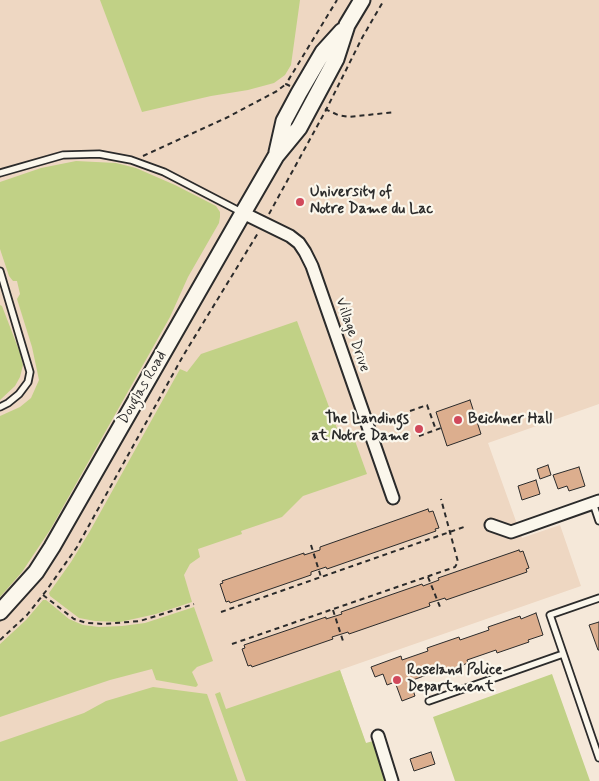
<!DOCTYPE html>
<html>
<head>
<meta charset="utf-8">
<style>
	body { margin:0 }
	canvas { display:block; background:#f5e8d9 }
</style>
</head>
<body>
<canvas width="599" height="781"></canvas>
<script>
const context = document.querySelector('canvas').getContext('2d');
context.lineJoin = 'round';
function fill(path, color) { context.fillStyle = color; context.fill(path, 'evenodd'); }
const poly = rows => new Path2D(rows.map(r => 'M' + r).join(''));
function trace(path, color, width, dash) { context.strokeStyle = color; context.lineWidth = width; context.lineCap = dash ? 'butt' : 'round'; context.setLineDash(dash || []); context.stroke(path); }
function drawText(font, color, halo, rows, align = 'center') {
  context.font = font + ' Mynerve,sans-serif'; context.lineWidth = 4.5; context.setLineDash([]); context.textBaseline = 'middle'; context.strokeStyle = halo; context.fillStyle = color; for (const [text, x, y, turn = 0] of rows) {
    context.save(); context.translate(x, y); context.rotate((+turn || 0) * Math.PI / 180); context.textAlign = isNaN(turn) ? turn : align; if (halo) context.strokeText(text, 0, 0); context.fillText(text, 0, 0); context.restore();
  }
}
fill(poly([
	[0,0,599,0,599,404,488,443,522,538,560,525,581,586,340,670,379,781,0,781]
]), '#eed7c2');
fill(poly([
	[100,0,300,0,291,65,285,75,274,83,248,90,211,96,142,112],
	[76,161,116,163,136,168,175,185,216,206,220,212,220,217,219,223,188,277,170,317,50,530,22,572,0,597,0,416,20,407,31,398,39,380,32,347,17,299,20,294,17,281,13,281,9,276,0,249,0,182,41,168],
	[0,305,2,306,20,353,23,365,20,377,15,386,0,400],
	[297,321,338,431,354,438,367,474,303,496,282,517,241,531,242,534,198,549,200,557,190,564,184,575,192,602,156,614,120,622,95,621,79,618,50,596,49,593,71,562,90,531,180,369,187,372,201,354],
	[43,600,46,600,69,619,83,625,99,627,122,626,145,623,194,607,213,661,197,667,192,672,198,685,196,687,156,680,152,669,110,680,0,717,0,644,26,620],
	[340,670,366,743,373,741,386,781,246,781,215,694,220,692,226,709],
	[552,674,590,781,455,781,433,717],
	[153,687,207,694,238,781,0,781,0,742,84,713,106,701]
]), '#c1d186');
const building = poly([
	[470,400,481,434,447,446,436,412,470,400],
	[548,465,551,475,540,479,537,469,548,465],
	[579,467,585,486,569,491,567,486,558,489,553,475,579,467],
	[536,480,540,494,522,500,518,486,536,480],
	[428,509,429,512,433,511,439,528,435,529,436,531,327,569,326,567,311,572,311,575,230,603,229,601,226,602,220,584,223,583,222,581,304,553,304,555,320,550,320,547,428,509],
	[519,550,520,552,523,551,529,568,526,569,527,572,446,600,445,598,429,603,430,606,349,634,348,632,332,637,333,639,252,667,251,665,248,666,242,649,245,648,244,645,326,617,326,619,342,614,341,612,422,584,423,586,439,580,438,578,519,550],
	[536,613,543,635,528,640,529,642,497,653,496,650,467,660,468,663,436,675,435,672,410,681,415,696,402,701,395,682,387,685,383,674,375,677,371,667,401,656,402,660,428,651,427,648,459,637,460,640,489,630,488,627,520,616,521,619,536,613],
	[599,622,599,650,598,650,589,625,599,622],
	[431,752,435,764,414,771,410,759,431,752]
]);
fill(building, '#dcae8e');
trace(building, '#2b2b2b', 1);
const service = poly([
	[0,173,63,155,99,154,131,160,164,172,243,213],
	[0,271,30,372,28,382,19,394,8,403,0,407],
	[593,503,599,521],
	[599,598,550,615,599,758],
	[429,701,563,654]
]);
const minor = poly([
	[243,213,290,236,299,243,305,252,312,266,393,498],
	[491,525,511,532,599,501],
	[378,736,392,781]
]);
const tertiary = poly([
	[277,152,284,121,299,93,323,52,342,31],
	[0,612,36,572,52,547,243,213,276,156,299,128,336,59,347,25,362,0]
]);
trace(service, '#2b2b2b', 9);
trace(minor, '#2b2b2b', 15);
trace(tertiary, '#2b2b2b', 19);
trace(poly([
	[290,86,286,84,337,0],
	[325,109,338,115,349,117,395,112],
	[143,156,226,118,277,91,286,84],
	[269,214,326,110,362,38,384,0],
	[410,411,427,405,436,430],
	[419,436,441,428],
	[311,545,321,577],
	[428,577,440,607],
	[43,595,74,619,87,623,104,624,140,621,194,604],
	[333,610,343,641],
	[221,612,464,527],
	[0,640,27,615,46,591,77,547,183,356,258,233],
	[232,644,455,567,458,562,441,499]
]), '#2b2b2b', 2, [5, 4]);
trace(service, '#fbf7ec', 5.5);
trace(minor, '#fbf7ec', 11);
trace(tertiary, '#fbf7ec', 15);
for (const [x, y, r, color] of [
	[300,202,5,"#d1495b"],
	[458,420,5,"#d1495b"],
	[419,429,5,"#d1495b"],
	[397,680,5,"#d1495b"]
]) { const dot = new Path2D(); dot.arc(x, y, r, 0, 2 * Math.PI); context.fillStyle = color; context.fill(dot); trace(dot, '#fbf7ec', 2); }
drawText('bold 15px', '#2b2b2b', '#fbf7ec', [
	["University of",310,193],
	["Notre Dame du Lac",310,210],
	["The Landings",409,420,"right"],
	["at Notre Dame",409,437,"right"],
	["Beichner Hall",468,420],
	["Roseland Police",407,671],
	["Department",407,688]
], 'left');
drawText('15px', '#2b2b2b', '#fbf7ec', [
	["Village Drive",352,335,71],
	["Douglas Road",143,388,-60]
]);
</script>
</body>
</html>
